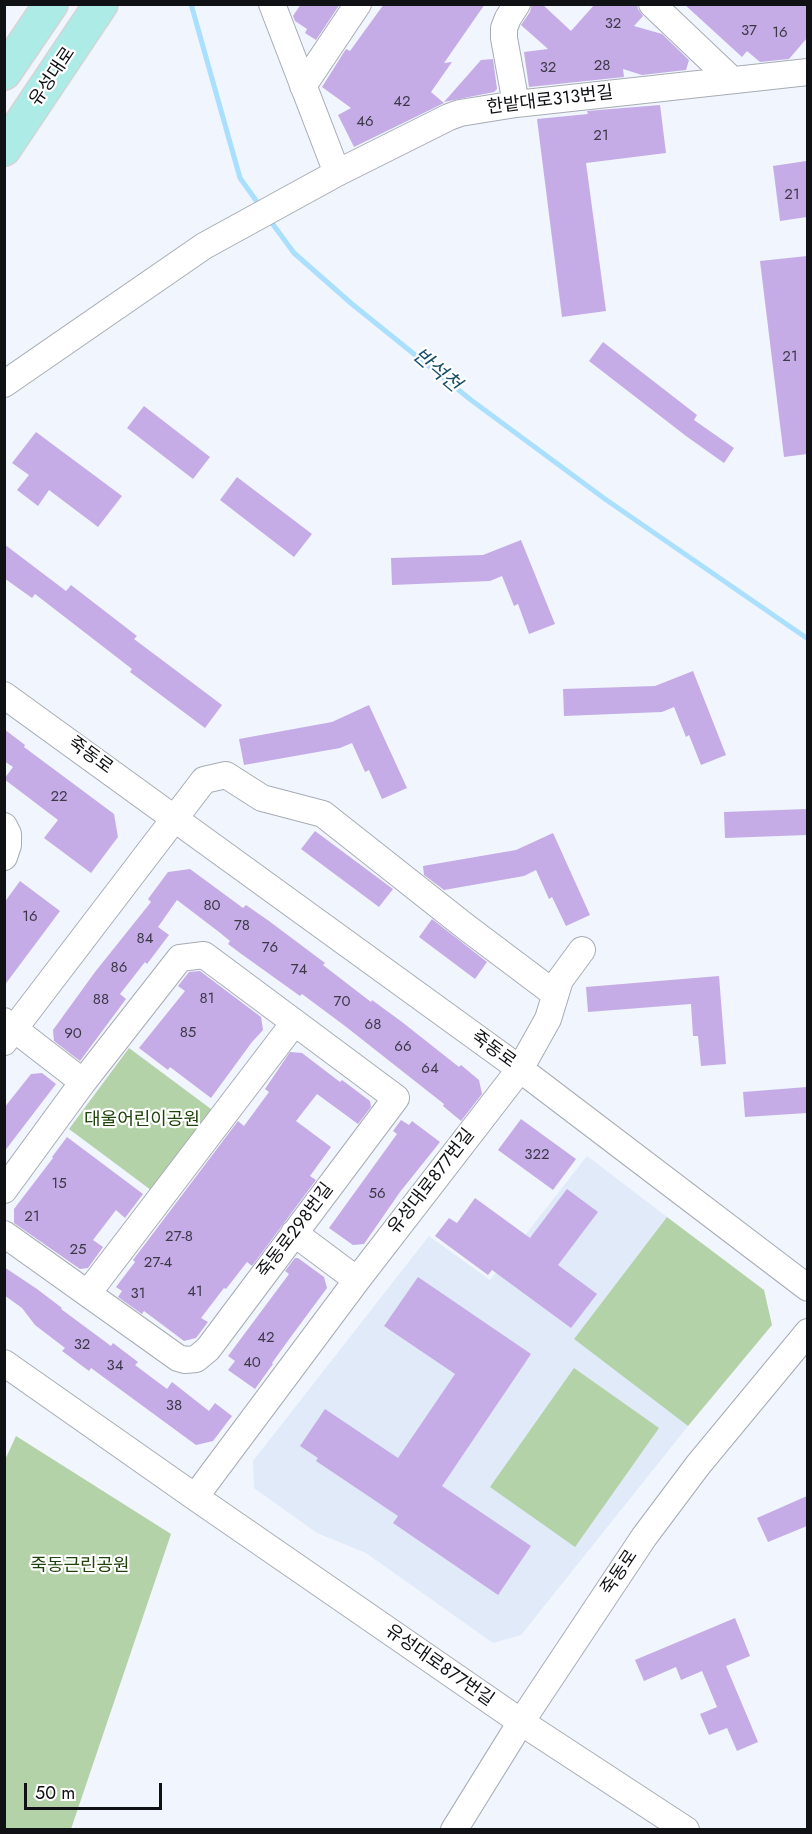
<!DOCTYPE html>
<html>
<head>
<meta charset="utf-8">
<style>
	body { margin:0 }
	#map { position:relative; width:812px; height:1834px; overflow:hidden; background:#f0f5fe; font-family:Jost,sans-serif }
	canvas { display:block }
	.frame { position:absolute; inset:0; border:6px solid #0f1114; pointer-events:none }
	.scale { position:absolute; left:24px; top:1783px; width:138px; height:27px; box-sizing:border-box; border:3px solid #0f1114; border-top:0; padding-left:8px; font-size:18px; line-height:21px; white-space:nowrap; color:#0f1114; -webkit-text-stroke:4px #fff; paint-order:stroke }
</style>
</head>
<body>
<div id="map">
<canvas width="812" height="1834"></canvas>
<div class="frame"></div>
<div class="scale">50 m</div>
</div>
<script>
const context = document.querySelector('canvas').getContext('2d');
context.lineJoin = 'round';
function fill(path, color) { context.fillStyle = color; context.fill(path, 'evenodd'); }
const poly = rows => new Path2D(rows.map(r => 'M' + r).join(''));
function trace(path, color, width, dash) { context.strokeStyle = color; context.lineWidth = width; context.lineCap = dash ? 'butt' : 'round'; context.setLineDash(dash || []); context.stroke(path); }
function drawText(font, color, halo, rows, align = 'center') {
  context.font = font + ' Jost,"Noto Sans KR",sans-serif'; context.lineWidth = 4.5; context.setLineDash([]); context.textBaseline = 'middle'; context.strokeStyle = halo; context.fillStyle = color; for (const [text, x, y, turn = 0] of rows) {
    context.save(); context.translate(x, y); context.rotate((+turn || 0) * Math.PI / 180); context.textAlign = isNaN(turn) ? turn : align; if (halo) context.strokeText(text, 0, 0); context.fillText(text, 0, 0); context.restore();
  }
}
fill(poly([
	[587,1156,667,1217,574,1339,688,1426,521,1635,493,1643,366,1553,317,1533,254,1488,253,1461,429,1236,490,1280]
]), '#e1eaf9');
fill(poly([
	[129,1048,215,1112,155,1193,69,1129],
	[667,1217,764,1290,772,1325,688,1426,574,1339],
	[574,1368,659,1428,575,1547,490,1487],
	[16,1436,171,1534,71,1829,5,1829,4,1462]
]), '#b3d2a7');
trace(poly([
	[191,4,240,178,260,206],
	[269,219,294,253,352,304,471,400,605,499,808,639]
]), '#aae0fd', 5);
fill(poly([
	[301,4,340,4,316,40,305,33,307,29,295,21,293,16],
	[384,4,485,4,444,63,452,62,431,92,444,103,354,147,338,115,351,108,322,87,346,49,350,51],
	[532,4,542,4,571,31,595,4,637,4,638,9,643,16,634,26,662,34,689,60,686,70,642,75,623,69,624,77,529,87,524,52,548,49,521,25,530,12],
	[684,4,807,4,807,38,789,59,760,62,747,51,742,57],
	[493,59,497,89,494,92,444,102,481,60],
	[660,105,666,153,586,163,606,311,562,317,537,119,588,114,587,111],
	[806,161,807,217,780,221,773,166],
	[807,256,807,454,784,457,760,261],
	[603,342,697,415,694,420,734,448,724,463,686,436,589,361],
	[144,406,210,457,193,479,127,428],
	[36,432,122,496,98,527,49,490,38,506,17,490,29,475,12,463],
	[237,477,312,534,294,557,220,500],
	[521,540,555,624,529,634,518,604,514,606,502,576,490,581,392,585,391,558,483,555],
	[4,544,66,591,71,585,137,636,134,639,222,705,205,728,130,672,132,669,35,594,32,598,4,578],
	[693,671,726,755,701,765,689,735,686,737,674,707,662,712,564,716,563,689,655,686],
	[369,705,407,788,382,799,369,770,365,772,352,743,340,748,244,765,239,739,332,722],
	[4,729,25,745,24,747,114,814,118,837,91,873,44,838,58,820,4,779,13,767,4,761],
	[807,809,807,835,725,838,724,812],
	[315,831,393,889,379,907,301,849],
	[553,833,590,915,566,926,552,897,549,899,536,870,524,876,444,890,424,875,423,866,516,850],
	[190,869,243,908,246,905,269,921,325,963,323,965,371,1002,372,1000,402,1022,459,1067,461,1065,479,1080,482,1094,461,1121,443,1106,444,1104,345,1026,302,994,300,996,240,953,228,944,230,941,219,932,177,900,158,927,169,935,147,964,145,962,120,994,126,999,80,1061,54,1041,53,1030,95,972,151,902,148,899,168,872],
	[20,881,60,911,4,986,4,903],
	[432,919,487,962,475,979,419,937],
	[200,971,261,1017,263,1030,252,1042,211,1098,170,1067,168,1070,139,1048,185,991,178,986,189,972],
	[719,976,726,1064,701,1066,698,1036,693,1036,691,1004,588,1012,586,987],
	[290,1052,302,1053,340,1082,342,1080,370,1101,371,1107,358,1124,317,1094,296,1121,331,1147,310,1176,316,1180,252,1266,247,1262,226,1289,224,1288,201,1318,208,1322,196,1338,184,1341,144,1311,142,1314,118,1297,122,1291,116,1287,135,1262,133,1260,238,1121,244,1126,269,1092,265,1089],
	[42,1073,56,1084,4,1152,4,1108,31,1074],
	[807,1087,807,1113,745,1117,743,1092],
	[521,1119,576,1159,553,1190,498,1150],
	[401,1120,409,1125,412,1121,440,1142,400,1192,364,1244,353,1245,329,1228,397,1134,393,1131],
	[67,1137,143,1194,125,1218,116,1210,93,1240,103,1247,88,1268,80,1269,14,1223,14,1209,53,1158,52,1157],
	[567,1189,598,1212,558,1265,597,1294,571,1328,492,1270,488,1275,435,1236,449,1218,457,1223,475,1198,530,1238],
	[295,1258,298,1258,324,1277,327,1288,290,1338,272,1363,273,1364,255,1389,228,1370,235,1361,228,1356,289,1274,285,1271],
	[4,1267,37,1289,62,1308,61,1309,111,1346,113,1343,138,1362,135,1365,167,1389,172,1382,209,1411,215,1403,232,1416,213,1441,196,1445,91,1368,89,1371,62,1351,65,1348,35,1325,22,1308,4,1295],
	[418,1277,531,1354,442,1486,531,1546,498,1595,393,1523,398,1516,316,1461,318,1458,300,1446,325,1409,398,1458,455,1374,384,1326],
	[807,1496,807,1526,768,1542,757,1518],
	[735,1618,750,1656,726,1666,758,1742,737,1751,727,1728,709,1735,700,1714,717,1707,702,1671,681,1680,676,1667,644,1681,635,1660]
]), '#c5ace6');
const minor = poly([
	[272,4,337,173],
	[652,4,732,80],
	[303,86,358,4],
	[516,104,504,38,504,28,508,18,517,4],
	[4,384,204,246,337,173,449,117,460,113,516,104,808,72],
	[4,695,520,1069,808,1288],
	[4,826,8,834,8,845,4,857],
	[4,1021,83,1082],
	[4,1042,204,780,226,775,262,798,323,814,466,927,555,994],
	[4,1190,83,1082,180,958,204,955,396,1098,208,1349,196,1359,185,1360,178,1358,4,1234],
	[294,1233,357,1280],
	[88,1293,294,1023],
	[4,1363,195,1497,521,1722,686,1830],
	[195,1497,357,1280,520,1069,548,1019,560,980,582,950],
	[454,1830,521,1722,644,1537,698,1465,808,1332]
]);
const major = poly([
	[4,73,51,4],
	[4,149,101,4]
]);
trace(minor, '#a7acb4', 28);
trace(major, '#d4d4d5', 36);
trace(minor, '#fff', 26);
trace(major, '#adebe6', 33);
drawText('15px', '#3c3848', null, [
	["32",613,24],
	["37",749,31],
	["16",780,33],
	["28",602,66],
	["32",548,68],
	["42",402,102],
	["46",365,122],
	["21",601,136],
	["21",792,195],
	["21",790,357],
	["22",59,797],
	["80",212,906],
	["16",30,917],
	["78",242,926],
	["84",145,939],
	["76",270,948],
	["86",119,968],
	["74",299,970],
	["81",207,999],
	["88",101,1000],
	["70",342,1002],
	["68",373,1025],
	["85",188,1033],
	["90",73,1034],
	["66",403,1047],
	["64",430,1069],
	["322",537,1155],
	["15",59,1184],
	["56",377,1194],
	["21",32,1217],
	["27-8",179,1237],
	["25",78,1250],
	["27-4",158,1263],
	["41",195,1292],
	["31",138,1294],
	["42",266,1338],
	["32",82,1345],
	["40",252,1363],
	["34",115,1366],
	["38",174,1406]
]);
drawText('18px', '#0f1114', '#fff', [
	["유성대로",53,77,-56],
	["한밭대로313번길",550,101,-7],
	["죽동로",90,756,36],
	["죽동로",493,1050,36],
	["유성대로877번길",432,1182,-52],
	["죽동로298번길",296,1231,-53],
	["죽동로",620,1573,-56],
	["유성대로877번길",439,1666,35]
]);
drawText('18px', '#1f430a', '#fff', [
	["대울어린이공원",142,1121],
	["죽동근린공원",80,1567]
]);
drawText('italic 20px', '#195068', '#fff', [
	["반석천",436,371,40]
]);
</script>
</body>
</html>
